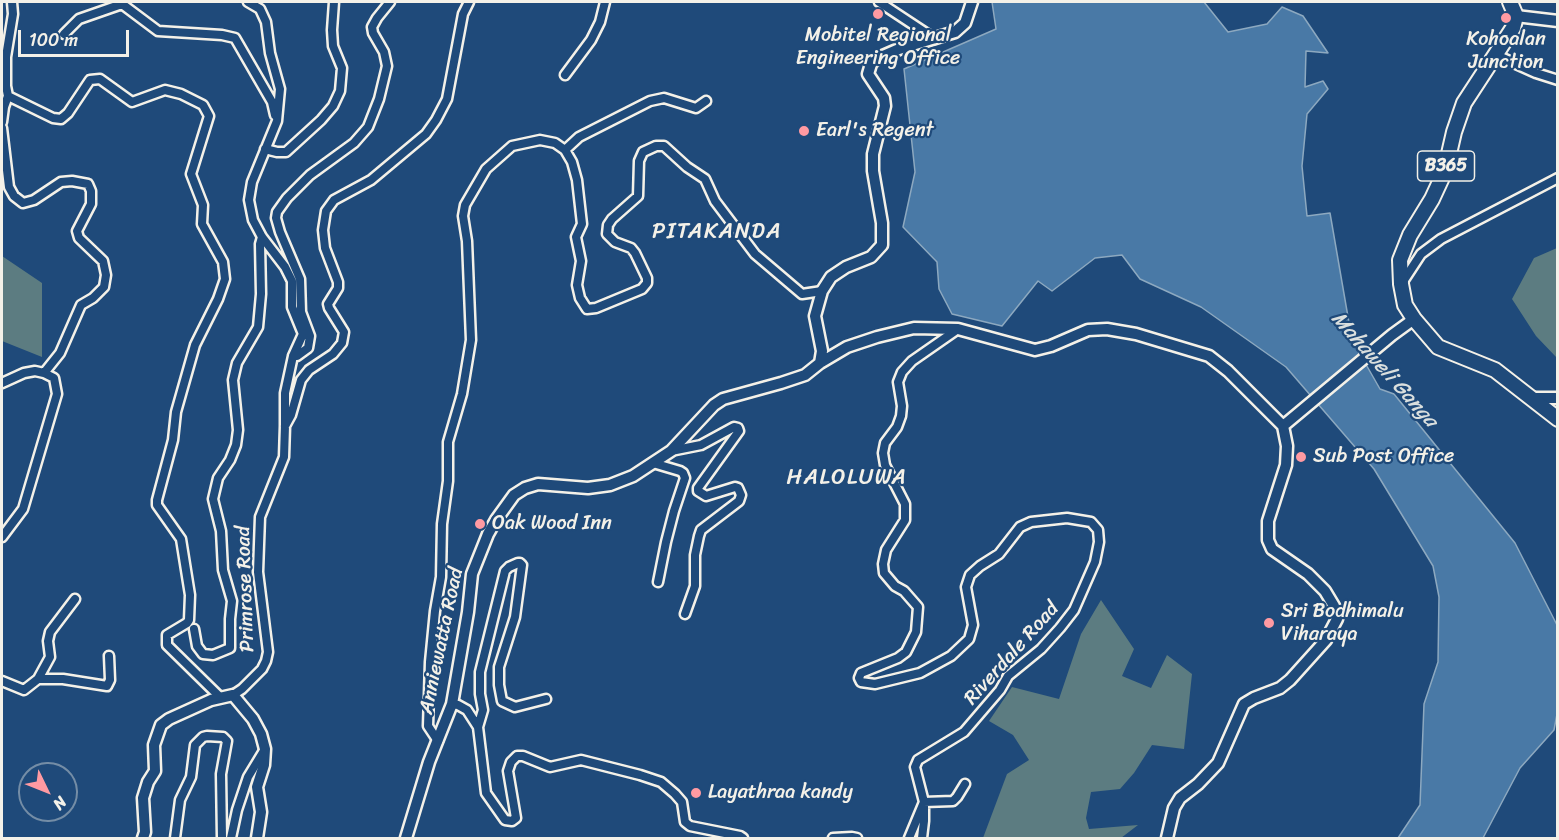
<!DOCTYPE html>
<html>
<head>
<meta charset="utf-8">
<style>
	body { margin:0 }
	#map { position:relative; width:1559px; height:840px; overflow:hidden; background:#1f4a7a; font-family:Sriracha,sans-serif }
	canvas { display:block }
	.frame { position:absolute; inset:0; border:3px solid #f4f1e8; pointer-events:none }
	.north { position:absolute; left:18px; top:762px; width:60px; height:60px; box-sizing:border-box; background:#1f4a7a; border:2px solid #748da6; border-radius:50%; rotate:133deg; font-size:16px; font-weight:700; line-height:24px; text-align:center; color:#f4f1e8 }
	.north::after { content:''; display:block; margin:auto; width:21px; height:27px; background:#ff9aa2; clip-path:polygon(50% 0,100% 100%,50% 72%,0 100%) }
	.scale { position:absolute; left:18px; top:30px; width:111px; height:27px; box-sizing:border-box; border:3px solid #f4f1e8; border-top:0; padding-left:8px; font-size:18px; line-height:21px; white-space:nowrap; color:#f4f1e8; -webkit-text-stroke:4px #1f4a7a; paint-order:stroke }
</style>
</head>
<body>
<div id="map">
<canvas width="1559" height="840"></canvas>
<div class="frame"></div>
<div class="north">N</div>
<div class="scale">100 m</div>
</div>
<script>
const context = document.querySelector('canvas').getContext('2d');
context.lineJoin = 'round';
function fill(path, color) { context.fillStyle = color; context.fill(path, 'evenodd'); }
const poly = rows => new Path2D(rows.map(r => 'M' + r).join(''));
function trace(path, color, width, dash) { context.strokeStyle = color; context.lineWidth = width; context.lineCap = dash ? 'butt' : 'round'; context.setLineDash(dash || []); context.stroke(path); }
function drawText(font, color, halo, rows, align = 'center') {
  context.font = font + ' Sriracha,sans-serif'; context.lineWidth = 4.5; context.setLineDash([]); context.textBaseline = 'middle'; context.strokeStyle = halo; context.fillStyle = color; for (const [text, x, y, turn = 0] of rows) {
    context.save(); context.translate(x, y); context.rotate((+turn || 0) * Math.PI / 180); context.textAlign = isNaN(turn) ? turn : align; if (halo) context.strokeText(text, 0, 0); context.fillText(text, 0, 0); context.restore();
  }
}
fill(poly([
	[1557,248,1557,358,1536,336,1512,299,1534,258],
	[2,256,42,283,42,357,2,341],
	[1101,600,1134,649,1122,676,1151,688,1167,655,1192,674,1184,749,1152,745,1134,773,1120,789,1091,792,1086,818,1089,829,1138,825,1121,838,983,838,1007,774,1029,760,1013,735,989,721,1012,687,1059,699,1081,634]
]), '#5c7c81');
const water = poly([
	[992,2,1204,2,1228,32,1267,24,1282,7,1303,16,1328,53,1306,51,1305,87,1323,81,1328,89,1307,114,1302,166,1307,216,1330,213,1352,340,1380,389,1394,394,1515,543,1557,625,1558,709,1554,730,1520,768,1483,838,1398,838,1420,805,1424,704,1438,662,1439,597,1433,566,1374,469,1286,367,1201,307,1140,279,1122,255,1095,258,1052,291,1038,281,1002,326,952,314,939,289,937,262,903,227,915,172,904,69,996,29,992,2]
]);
fill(water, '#4979a6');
trace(water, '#8da9c0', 1.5);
const minor = poly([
	[12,2,13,14,6,57,6,86,8,96,53,118,61,119,68,113,90,80,100,79,132,102,165,90,181,94,203,105,209,116,191,174,203,205,202,224,223,262,225,279,218,299,195,345,176,412,173,440,157,500,157,505,181,539,190,595,189,620,187,623,167,635,167,645,221,698],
	[879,2,935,39],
	[64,34,79,19,122,4,158,31,222,35,235,38,272,102,275,115],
	[1496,55,1536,73,1558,80],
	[565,75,591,40,600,22,605,2],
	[2,122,4,107,8,96],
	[2,128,9,187,14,196,23,203,34,200,61,182,72,181,88,184,91,191,91,204,77,231,79,238,103,261,106,275,104,287,93,298,81,305,60,353,44,373],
	[265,149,277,152,286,152,321,120,333,106,340,91,342,68,333,46,332,30,334,2],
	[565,150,579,137,650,101,664,98,696,108,706,101],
	[1402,283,1421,254,1441,239,1558,178],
	[293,356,297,356,308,348,310,336,301,312,300,279,280,232,276,218,277,212,287,198,310,175,354,143,368,127,379,99,387,66,384,52,373,33,372,27,377,18,390,2],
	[2,383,24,373,35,371,44,373,54,378,57,394,23,509,2,537],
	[285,426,291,415,301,380,309,370,333,354,342,343,344,332,329,308,328,304,338,288,338,282,325,248,323,230,326,211,334,200,371,180,426,134,436,120,447,99,463,14,469,2],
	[671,451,701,445,734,427,738,428,739,431,698,488,698,491,706,496,735,487,738,488,741,495,739,501,701,530,699,536,695,555,695,586,685,614],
	[653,463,680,471,683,473,685,478,674,511,666,542,658,582],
	[194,629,197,646,203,654,213,655,230,648,230,619,232,601,223,570,221,531,213,499,218,478,230,460,236,445,238,430,233,380,237,363,258,327,261,294,260,244,262,237],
	[38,679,50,657,48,641,50,632,75,599],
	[2,681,24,690,38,679,63,679,107,686,110,680,109,656],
	[233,695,242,689,262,669,266,661,268,652,258,572,260,517,284,457,285,426,285,393,293,356,303,334,292,307,292,281,285,267,262,237,253,220,249,200,252,182,277,121,280,89,270,53,266,22,260,9,248,2],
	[452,704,458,705,467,710,478,727,486,793,505,820,512,821,516,818,508,771,511,762,517,756,523,756,550,767,581,760,640,775,661,782,675,794,682,802,685,822,690,826,740,836,743,838],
	[478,727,483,710,480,694,480,672,505,571,509,567,518,563,520,563,522,565,515,617,499,667,499,685,502,701,515,707,546,699],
	[438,741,428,726,430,662,435,611,441,577,442,524,448,481,448,442,462,394,471,340,467,241,463,216,465,205,486,169,512,146,540,140,555,143,565,150,572,162,577,180,582,224,576,237,581,261,577,285,580,298,587,309,596,308,642,289,647,283,647,278,635,253,631,248,615,242,607,234,608,225,612,219,638,196,639,161,643,152,656,146,664,146,687,167,705,179,715,201,755,254,802,294,822,291],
	[175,838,180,800,191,777,195,745,203,737,207,736,223,737,227,741,221,774,222,838],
	[231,838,237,810,248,777,265,749],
	[833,838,852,837,857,838],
	[909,838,924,802,953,801,957,797,965,784],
	[922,838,924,821,924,802,915,767,918,760,964,732,1000,690,1008,676,1041,649,1060,628,1074,610,1095,562,1099,542,1098,530,1091,522,1067,518,1031,522,1020,527,999,554,980,566,970,575,966,587,973,625,969,639,951,656,920,673,875,684,861,682,859,678,861,673,898,658,906,652,916,632,918,607,904,591,895,586,884,573,883,564,886,550,905,520,905,504,885,465,883,453,885,443,897,427,901,416,902,406,898,382,902,372,912,361,958,329]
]);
const tertiary = poly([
	[1516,16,1558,21],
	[820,363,822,351,815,316,822,291,831,277,846,267,871,257,882,245,882,223,873,171,873,154,885,106,884,98,868,74,871,64,876,59,899,49,955,32,965,23,972,2],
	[1530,398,1558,398],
	[1283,426,1392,335,1414,319],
	[143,838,145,832,143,798,148,782,155,771,154,745,161,725,169,719,211,700,233,695,253,719,261,734,265,749,264,765,257,787,261,812,257,838],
	[406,838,429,762,452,704,468,612,472,574,488,534,496,520,514,495,525,488,538,484,588,488,610,485,633,476,671,451,714,405,723,399,781,383,805,375,820,363,847,347,877,337,914,328,958,329,1035,350,1051,346,1088,330,1107,329,1136,334,1209,356,1228,371,1283,426,1287,446,1286,465,1268,521,1268,540,1272,549,1308,574,1325,591,1334,606,1337,619,1326,640,1290,680,1280,688,1254,698,1244,704,1218,763,1198,784,1180,798,1174,808,1167,838]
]);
const primary = poly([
	[1510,2,1516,16,1513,28,1464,103,1454,132,1445,171,1432,199,1410,235,1400,260,1401,284,1405,305,1414,319,1438,347,1495,370,1558,419]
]);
trace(minor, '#f4f1e8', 13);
trace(tertiary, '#f4f1e8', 15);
trace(primary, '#f4f1e8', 18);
trace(minor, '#1f4a7a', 8);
trace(tertiary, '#1f4a7a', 10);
trace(primary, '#1f4a7a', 14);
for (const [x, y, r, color] of [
	[878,14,6,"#ff9aa2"],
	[1506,18,6,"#ff9aa2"],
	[804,131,6,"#ff9aa2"],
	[1301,457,6,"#ff9aa2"],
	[480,524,6,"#ff9aa2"],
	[1269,623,6,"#ff9aa2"],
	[696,793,6,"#ff9aa2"]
]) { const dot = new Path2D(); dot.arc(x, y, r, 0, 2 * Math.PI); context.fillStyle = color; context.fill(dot); trace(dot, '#1f4a7a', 2); }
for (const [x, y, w] of [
	[1446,166,57]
]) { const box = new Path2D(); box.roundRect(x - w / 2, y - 15, w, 30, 4.5); context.fillStyle = '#1f4a7a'; context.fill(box); trace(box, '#f4f1e8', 1.5); }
drawText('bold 18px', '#f4f1e8', null, [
	["B365",1446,166]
]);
drawText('20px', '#f4f1e8', '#1f4a7a', [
	["Mobitel Regional",878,36,"center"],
	["Engineering Office",878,59,"center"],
	["Kohoalan",1506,40,"center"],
	["Junction",1506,63,"center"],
	["Earl's Regent",816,131],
	["Sub Post Office",1313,457],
	["Oak Wood Inn",492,524],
	["Sri Bodhimalu",1281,612],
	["Viharaya",1281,635],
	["Layathraa kandy",708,793]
], 'left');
drawText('20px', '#f4f1e8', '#1f4a7a', [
	["Primrose Road",246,589,-92],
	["Anniewatta Road",442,641,-78],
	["Riverdale Road",1012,654,-48]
]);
drawText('italic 21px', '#dadfde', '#1f4a7a', [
	["Mahaweli Ganga",1384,370,48]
]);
context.letterSpacing = '1.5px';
drawText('22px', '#f4f1e8', '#1f4a7a', [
	["PITAKANDA",717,232],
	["HALOLUWA",847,478]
]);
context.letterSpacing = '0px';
</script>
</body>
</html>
